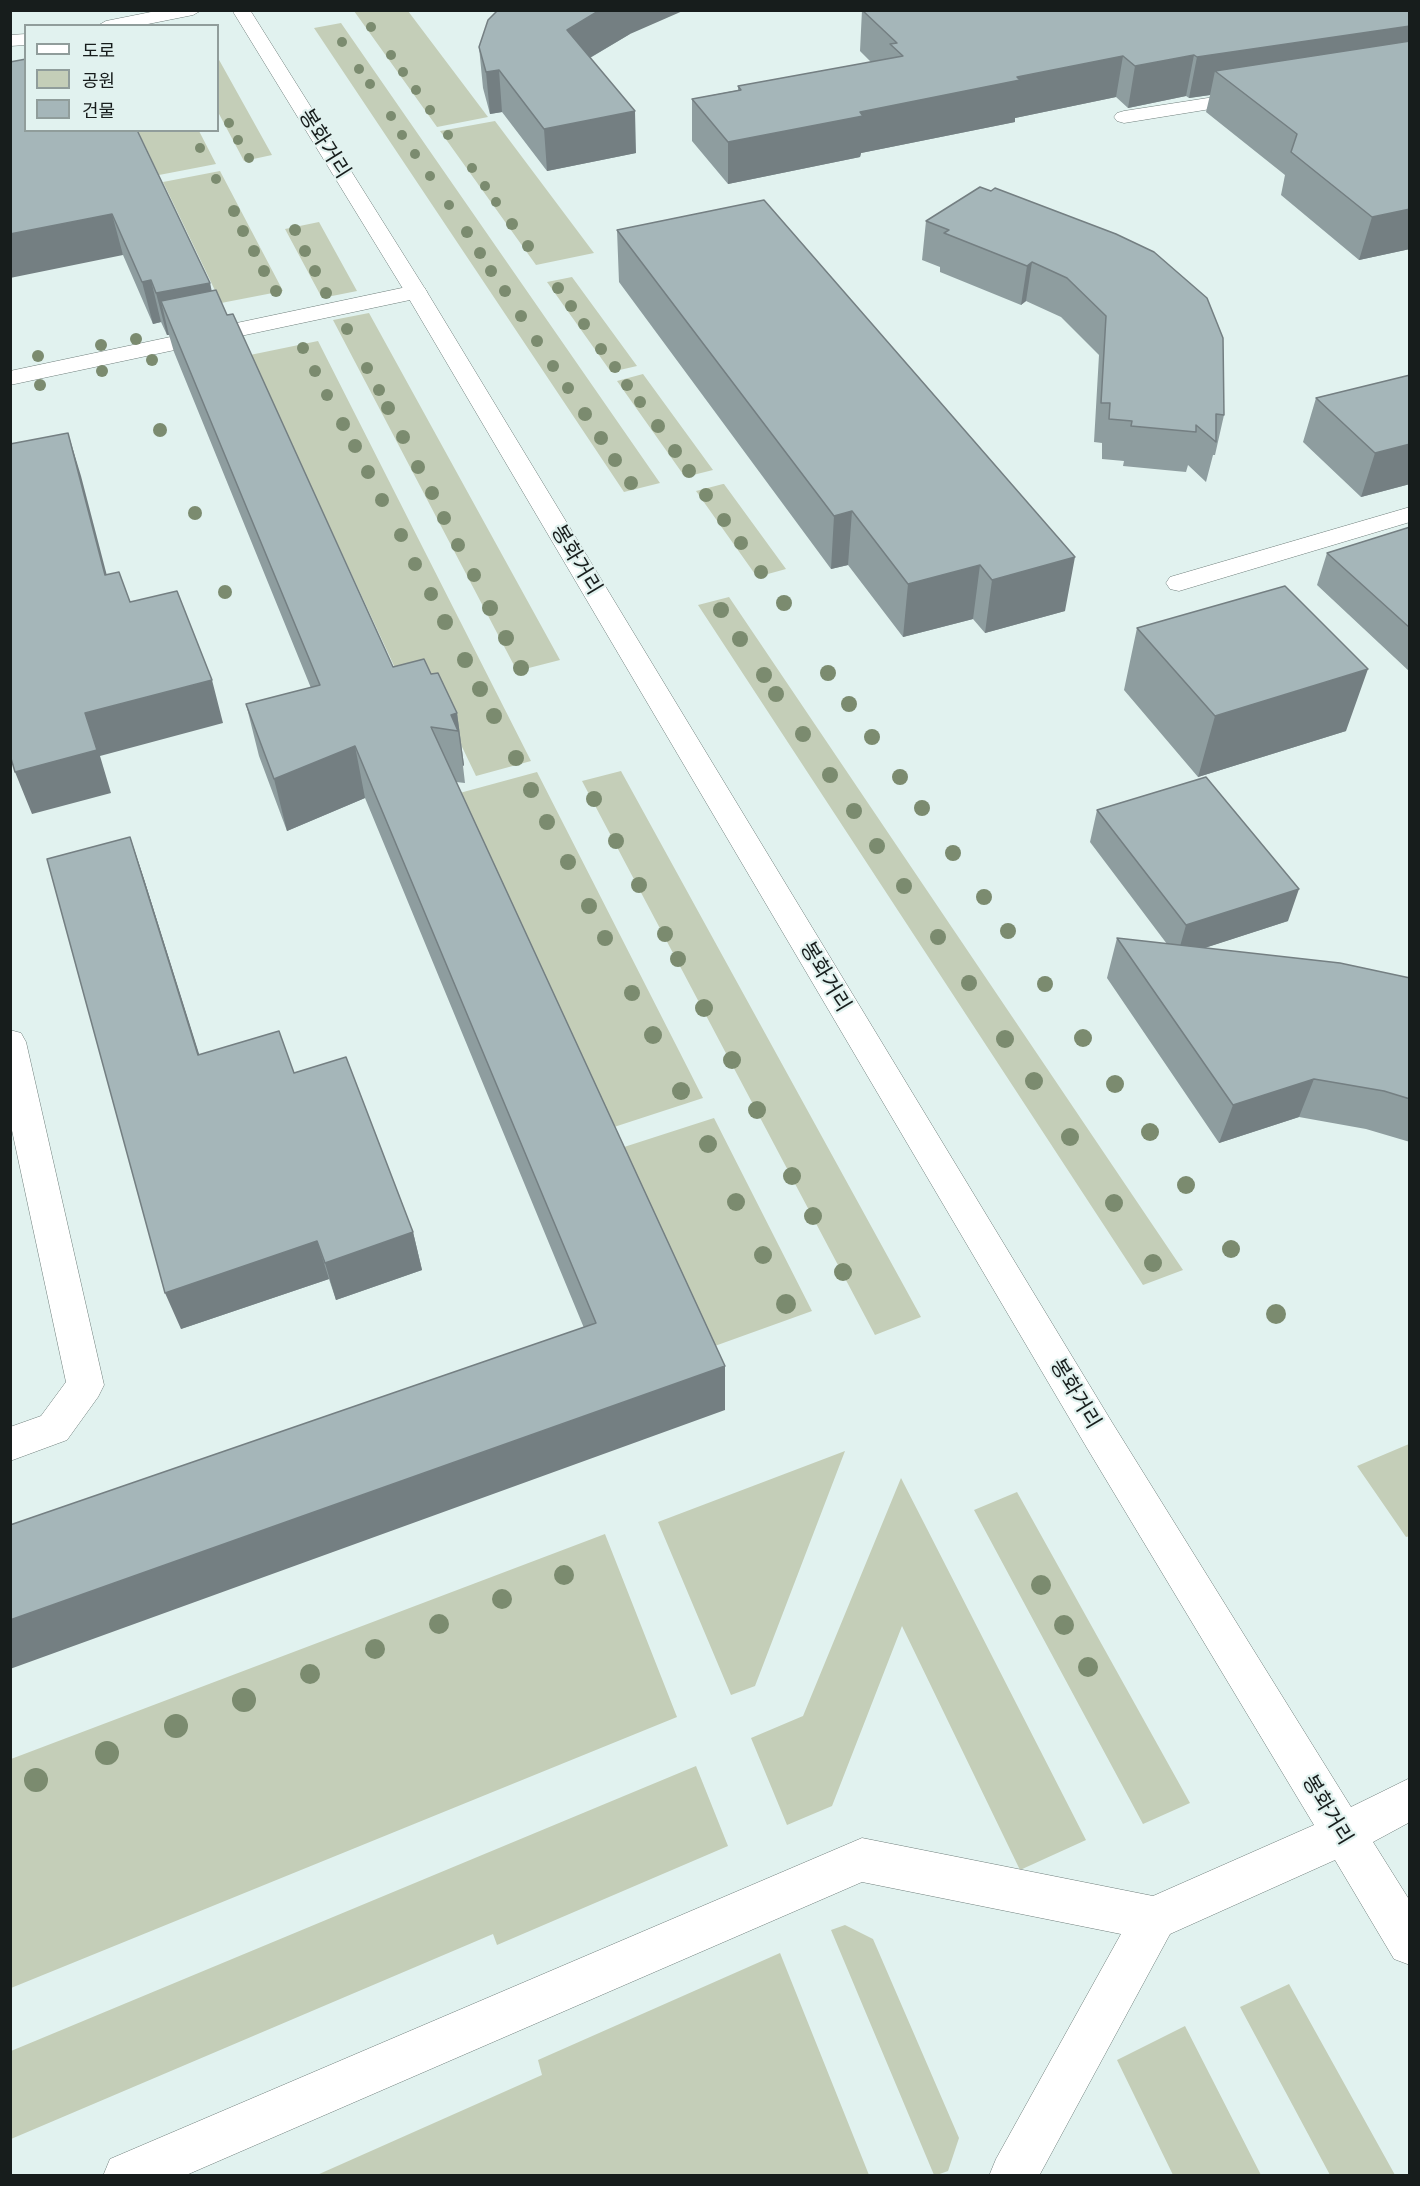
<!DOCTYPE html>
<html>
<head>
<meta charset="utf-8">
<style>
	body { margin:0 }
	#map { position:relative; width:1420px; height:2186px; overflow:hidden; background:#e1f2ef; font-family:"PT Sans","Noto Sans KR",sans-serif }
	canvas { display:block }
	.frame { position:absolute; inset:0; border:12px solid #171d1c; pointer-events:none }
	.legend { position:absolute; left:24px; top:24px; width:195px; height:108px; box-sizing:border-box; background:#e1f2ef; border:2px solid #909d9b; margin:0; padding:8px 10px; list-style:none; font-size:18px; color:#171d1c }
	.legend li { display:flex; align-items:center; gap:12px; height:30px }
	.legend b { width:30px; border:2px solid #909d9b }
</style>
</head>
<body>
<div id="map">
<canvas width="1420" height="2186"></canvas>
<div class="frame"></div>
<ul class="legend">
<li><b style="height:8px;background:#fff"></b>도로</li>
<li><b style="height:16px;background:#c4ceb8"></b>공원</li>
<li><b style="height:16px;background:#a5b6b9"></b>건물</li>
</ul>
</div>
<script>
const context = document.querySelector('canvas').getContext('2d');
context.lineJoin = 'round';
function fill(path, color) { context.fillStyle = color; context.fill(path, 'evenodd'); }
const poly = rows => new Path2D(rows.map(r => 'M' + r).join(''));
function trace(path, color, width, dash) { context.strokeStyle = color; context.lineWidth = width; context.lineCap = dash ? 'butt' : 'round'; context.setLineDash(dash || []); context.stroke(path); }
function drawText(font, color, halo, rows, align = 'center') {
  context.font = font + ' "PT Sans","Noto Sans KR",sans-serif'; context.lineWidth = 4.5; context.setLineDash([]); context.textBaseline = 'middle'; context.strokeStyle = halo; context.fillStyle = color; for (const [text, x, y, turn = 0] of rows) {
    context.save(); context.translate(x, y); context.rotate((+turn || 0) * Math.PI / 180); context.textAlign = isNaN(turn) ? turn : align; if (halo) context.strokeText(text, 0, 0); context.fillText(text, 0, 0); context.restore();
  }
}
fill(poly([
	[354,11,408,11,488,117,437,127],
	[341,23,660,483,624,492,314,28],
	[218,58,272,155,244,161,218,112],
	[495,121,594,253,536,265,440,131],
	[138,131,199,131,216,164,159,175],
	[220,171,283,291,221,303,163,182],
	[319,222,357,291,322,298,285,229],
	[572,277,637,366,611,372,547,282],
	[369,313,560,660,517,671,333,320],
	[318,341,531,761,476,776,441,703,414,709,250,355],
	[643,374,713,470,685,477,617,381],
	[723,484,724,484,786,569,757,577,696,491],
	[729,597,1183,1270,1143,1285,698,605],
	[621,771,921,1317,875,1335,582,781],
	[537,772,703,1098,611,1128,456,794],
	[714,1118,812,1311,712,1347,621,1148],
	[1409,1444,1410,1536,1406,1537,1357,1466],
	[845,1451,755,1686,731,1695,658,1522],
	[901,1478,1086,1840,1020,1870,902,1626,832,1806,787,1825,751,1738,803,1716],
	[1017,1492,1190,1803,1143,1824,974,1510],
	[605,1534,677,1717,11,1988,11,1759],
	[696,1766,728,1846,497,1945,493,1934,11,2139,11,2051],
	[845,1925,873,1939,959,2138,948,2171,937,2175,934,2175,831,1930],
	[780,1953,869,2175,317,2175,542,2075,538,2060],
	[1289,1984,1395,2175,1330,2175,1240,2007],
	[1185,2026,1261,2175,1173,2175,1117,2060]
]), '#c4ceb8');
const street = poly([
	[1253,91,1260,93,1263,97,1260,101,1124,123,1117,121,1114,117,1117,113,1124,111,1253,91],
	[416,285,424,287,427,292,424,297,10,385,10,371,416,285],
	[1410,507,1410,522,1179,591,1170,589,1166,583,1170,577,1410,507],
	[10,1030,21,1033,26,1042,104,1385,98,1397,67,1440,10,1461,10,1427,41,1416,66,1382,10,1121,10,1030]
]);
const secondary = poly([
	[161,10,202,10,193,15,138,26,97,26,106,21,161,10],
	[232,10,250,10,427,292,1113,1424,1351,1807,1410,1778,1410,1822,1373,1842,1410,1901,1410,1965,1394,1959,1335,1860,1170,1934,1039,2176,989,2176,996,2159,1121,1934,862,1882,184,2176,103,2176,110,2159,862,1838,1153,1896,1314,1825,1087,1448,405,292,232,10],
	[26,34,26,45,10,46,10,35,26,34]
]);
trace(street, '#707f7c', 1);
trace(secondary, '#707f7c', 1);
fill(street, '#fff');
fill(secondary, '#fff');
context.fillStyle = '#7b8b6f';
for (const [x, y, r] of [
	[371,27,5],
	[342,42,5],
	[391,55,5],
	[359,69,5],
	[403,72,5],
	[370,84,5],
	[416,90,5],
	[430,110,5],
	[391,116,5],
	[229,123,5],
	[402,135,5],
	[448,135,5],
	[238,140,5],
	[200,148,5],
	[415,154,5],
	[249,158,5],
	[472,168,5],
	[430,176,5],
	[216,179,5],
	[485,186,5],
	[496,202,5],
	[449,205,5],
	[234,211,6],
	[512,224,6],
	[295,230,6],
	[243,231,6],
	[467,232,6],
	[528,246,6],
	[254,251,6],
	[305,251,6],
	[480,253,6],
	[264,271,6],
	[315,271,6],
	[491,271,6],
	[558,288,6],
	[276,291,6],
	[505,291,6],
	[326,293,6],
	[571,306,6],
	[521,316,6],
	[584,324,6],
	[347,329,6],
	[136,339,6],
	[537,341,6],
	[101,345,6],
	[303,348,6],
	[601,349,6],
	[38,356,6],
	[152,360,6],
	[553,366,6],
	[615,367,6],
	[367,368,6],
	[102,371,6],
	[315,371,6],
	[40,385,6],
	[627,385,6],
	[568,388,6],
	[379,390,6],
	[327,395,6],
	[640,402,6],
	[388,408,7],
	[585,414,7],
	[343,424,7],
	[658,426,7],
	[160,430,7],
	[403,437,7],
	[601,438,7],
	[355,446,7],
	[675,451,7],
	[615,460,7],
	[418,467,7],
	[689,471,7],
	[368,472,7],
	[631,483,7],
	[432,493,7],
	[706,495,7],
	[382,500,7],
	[195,513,7],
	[444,518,7],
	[724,520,7],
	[401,535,7],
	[741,543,7],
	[458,545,7],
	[415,564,7],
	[761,572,7],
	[474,575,7],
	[225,592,7],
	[431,594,7],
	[784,603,8],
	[490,608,8],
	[721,610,8],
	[445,622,8],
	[506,638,8],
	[740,639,8],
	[465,660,8],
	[521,668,8],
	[828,673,8],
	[764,675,8],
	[480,689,8],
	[776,694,8],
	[849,704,8],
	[494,716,8],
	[803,734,8],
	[872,737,8],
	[516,758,8],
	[830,775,8],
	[900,777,8],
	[531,790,8],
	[594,799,8],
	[922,808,8],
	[854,811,8],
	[547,822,8],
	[616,841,8],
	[877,846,8],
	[953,853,8],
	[568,862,8],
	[639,885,8],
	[904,886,8],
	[984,897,8],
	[589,906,8],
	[1008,931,8],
	[665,934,8],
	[938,937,8],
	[605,938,8],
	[678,959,8],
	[969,983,8],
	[1045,984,8],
	[632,993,8],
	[704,1008,9],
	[653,1035,9],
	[1083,1038,9],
	[1005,1039,9],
	[732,1060,9],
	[1034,1081,9],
	[1115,1084,9],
	[681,1091,9],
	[757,1110,9],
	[1150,1132,9],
	[1070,1137,9],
	[708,1144,9],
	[792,1176,9],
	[1186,1185,9],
	[736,1202,9],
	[1114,1203,9],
	[813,1216,9],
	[1231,1249,9],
	[763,1255,9],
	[1153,1263,9],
	[843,1272,9],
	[786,1304,10],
	[1276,1314,10],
	[564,1575,10],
	[1041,1585,10],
	[502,1599,10],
	[439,1624,10],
	[1064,1625,10],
	[375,1649,10],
	[1088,1667,10],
	[310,1674,10],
	[244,1700,12],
	[176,1726,12],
	[107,1753,12],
	[36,1780,12]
]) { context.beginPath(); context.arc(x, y, r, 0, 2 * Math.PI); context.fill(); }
fill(poly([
	[862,10,1410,10,1410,249,1359,260,1281,195,1285,175,1206,112,1210,95,1189,98,1186,96,1128,108,1116,97,1015,118,1015,122,861,153,860,157,728,184,692,141,692,99,738,90,738,86,871,62,860,51],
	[630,34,590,58,636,153,547,171,502,112,490,114,483,88,479,47],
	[10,62,210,283,211,291,393,667,431,674,457,713,464,765,463,766,465,783,456,782,725,1366,725,1410,584,1328,365,798,287,831,259,756,246,704,311,688,174,352,169,335,167,335,161,322,153,324,123,255],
	[980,187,1224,415,1215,455,1213,455,1206,482,1188,465,1186,472,1123,466,1124,461,1102,459,1102,443,1094,442,1099,355,1061,317,1026,301,1021,305,940,272,940,267,922,260,926,221],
	[617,230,1065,611,985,633,973,619,903,637,848,565,831,569,619,282],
	[1410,375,1410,484,1361,497,1303,442,1316,398],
	[1410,527,1410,672,1317,585,1327,553],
	[1137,628,1346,731,1198,777,1124,690],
	[1097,810,1288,921,1204,948,1410,978,1410,1142,1366,1129,1299,1117,1219,1143,1107,978,1117,938,1167,944,1090,842],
	[130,837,144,879,199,1055,294,1073,413,1232,422,1270,336,1300,329,1279,181,1329]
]), '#8e9d9f');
fill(poly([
	[600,10,685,10,630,34,569,70,567,30],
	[1410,26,1410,65,1215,71,1210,95,1189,98,1197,57],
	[1194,55,1186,96,1128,108,1135,66],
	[1123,56,1116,97,1015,118,1015,122,861,153,860,157,728,184,728,142,1017,77],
	[499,70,502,112,490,114,486,72],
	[635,111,636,153,547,171,544,129],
	[1410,209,1410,249,1359,260,1372,217],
	[112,214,123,255,10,278,10,234],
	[1032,262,1026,301,1021,305,1027,266],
	[151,280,161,322,153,324,142,282],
	[210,283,219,324,161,301,169,335,167,335,156,293],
	[68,433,81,476,118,618,105,575],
	[1410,444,1410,484,1361,497,1375,453],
	[852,511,848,565,831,569,834,516],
	[1075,557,1065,611,985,633,992,580],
	[980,565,973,619,903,637,908,584],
	[1368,669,1346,731,1198,777,1215,716],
	[212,680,223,723,100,756,111,793,32,814,15,772,85,713],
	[457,713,464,765,463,766,458,731,451,715],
	[355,746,365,798,287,831,274,779],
	[130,837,144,879,212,1095,198,1055],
	[1299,889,1288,921,1177,957,1186,925],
	[1314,1079,1299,1117,1219,1143,1233,1105],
	[413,1232,422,1270,336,1300,325,1263],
	[317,1241,329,1279,181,1329,165,1293],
	[725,1366,725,1410,10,1669,10,1620]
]), '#747f82');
const building = poly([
	[498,10,600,10,567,30,635,111,544,129,499,70,486,72,479,47,488,20,498,10],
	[862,10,1410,10,1410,26,1197,57,1194,55,1135,66,1123,56,1017,77,1020,80,860,112,863,116,728,142,692,99,741,90,738,86,903,56,890,44,897,43,862,10],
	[1410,41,1410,209,1372,217,1291,152,1297,134,1215,71,1410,41],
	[26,59,26,130,137,130,210,283,156,293,151,280,142,282,112,214,10,234,10,62,26,59],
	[980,187,991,191,995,188,1116,234,1154,252,1207,298,1223,338,1224,415,1216,414,1216,442,1196,425,1196,432,1131,426,1132,421,1109,419,1110,403,1101,403,1106,316,1067,278,1032,262,1027,266,944,233,949,230,926,221,980,187],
	[764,200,1075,557,992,580,980,565,908,584,852,511,834,516,617,230,764,200],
	[216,290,227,315,233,314,393,667,424,659,431,674,438,673,457,713,451,715,458,731,431,727,725,1366,10,1620,10,1525,596,1323,355,746,274,779,246,704,320,685,161,301,216,290],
	[1410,375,1410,444,1375,453,1316,398,1410,375],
	[68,433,105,575,119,572,130,602,177,591,212,680,85,713,97,750,15,772,10,755,10,444,68,433],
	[1410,527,1410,628,1327,553,1410,527],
	[1285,586,1368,669,1215,716,1137,628,1285,586],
	[1206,777,1299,889,1186,925,1097,810,1206,777],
	[130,837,198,1055,279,1031,294,1073,346,1057,413,1232,325,1263,317,1241,165,1293,47,859,130,837],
	[1117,938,1340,963,1410,978,1410,1099,1384,1091,1314,1079,1233,1105,1117,938]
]);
fill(building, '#a5b6b9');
trace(building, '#747f82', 1.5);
drawText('21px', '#171d1c', '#e1f2ef', [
	["봉화거리",324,144,58],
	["봉화거리",576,560,59],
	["봉화거리",825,977,59],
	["봉화거리",1075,1394,59],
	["봉화거리",1327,1810,59]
]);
</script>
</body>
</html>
